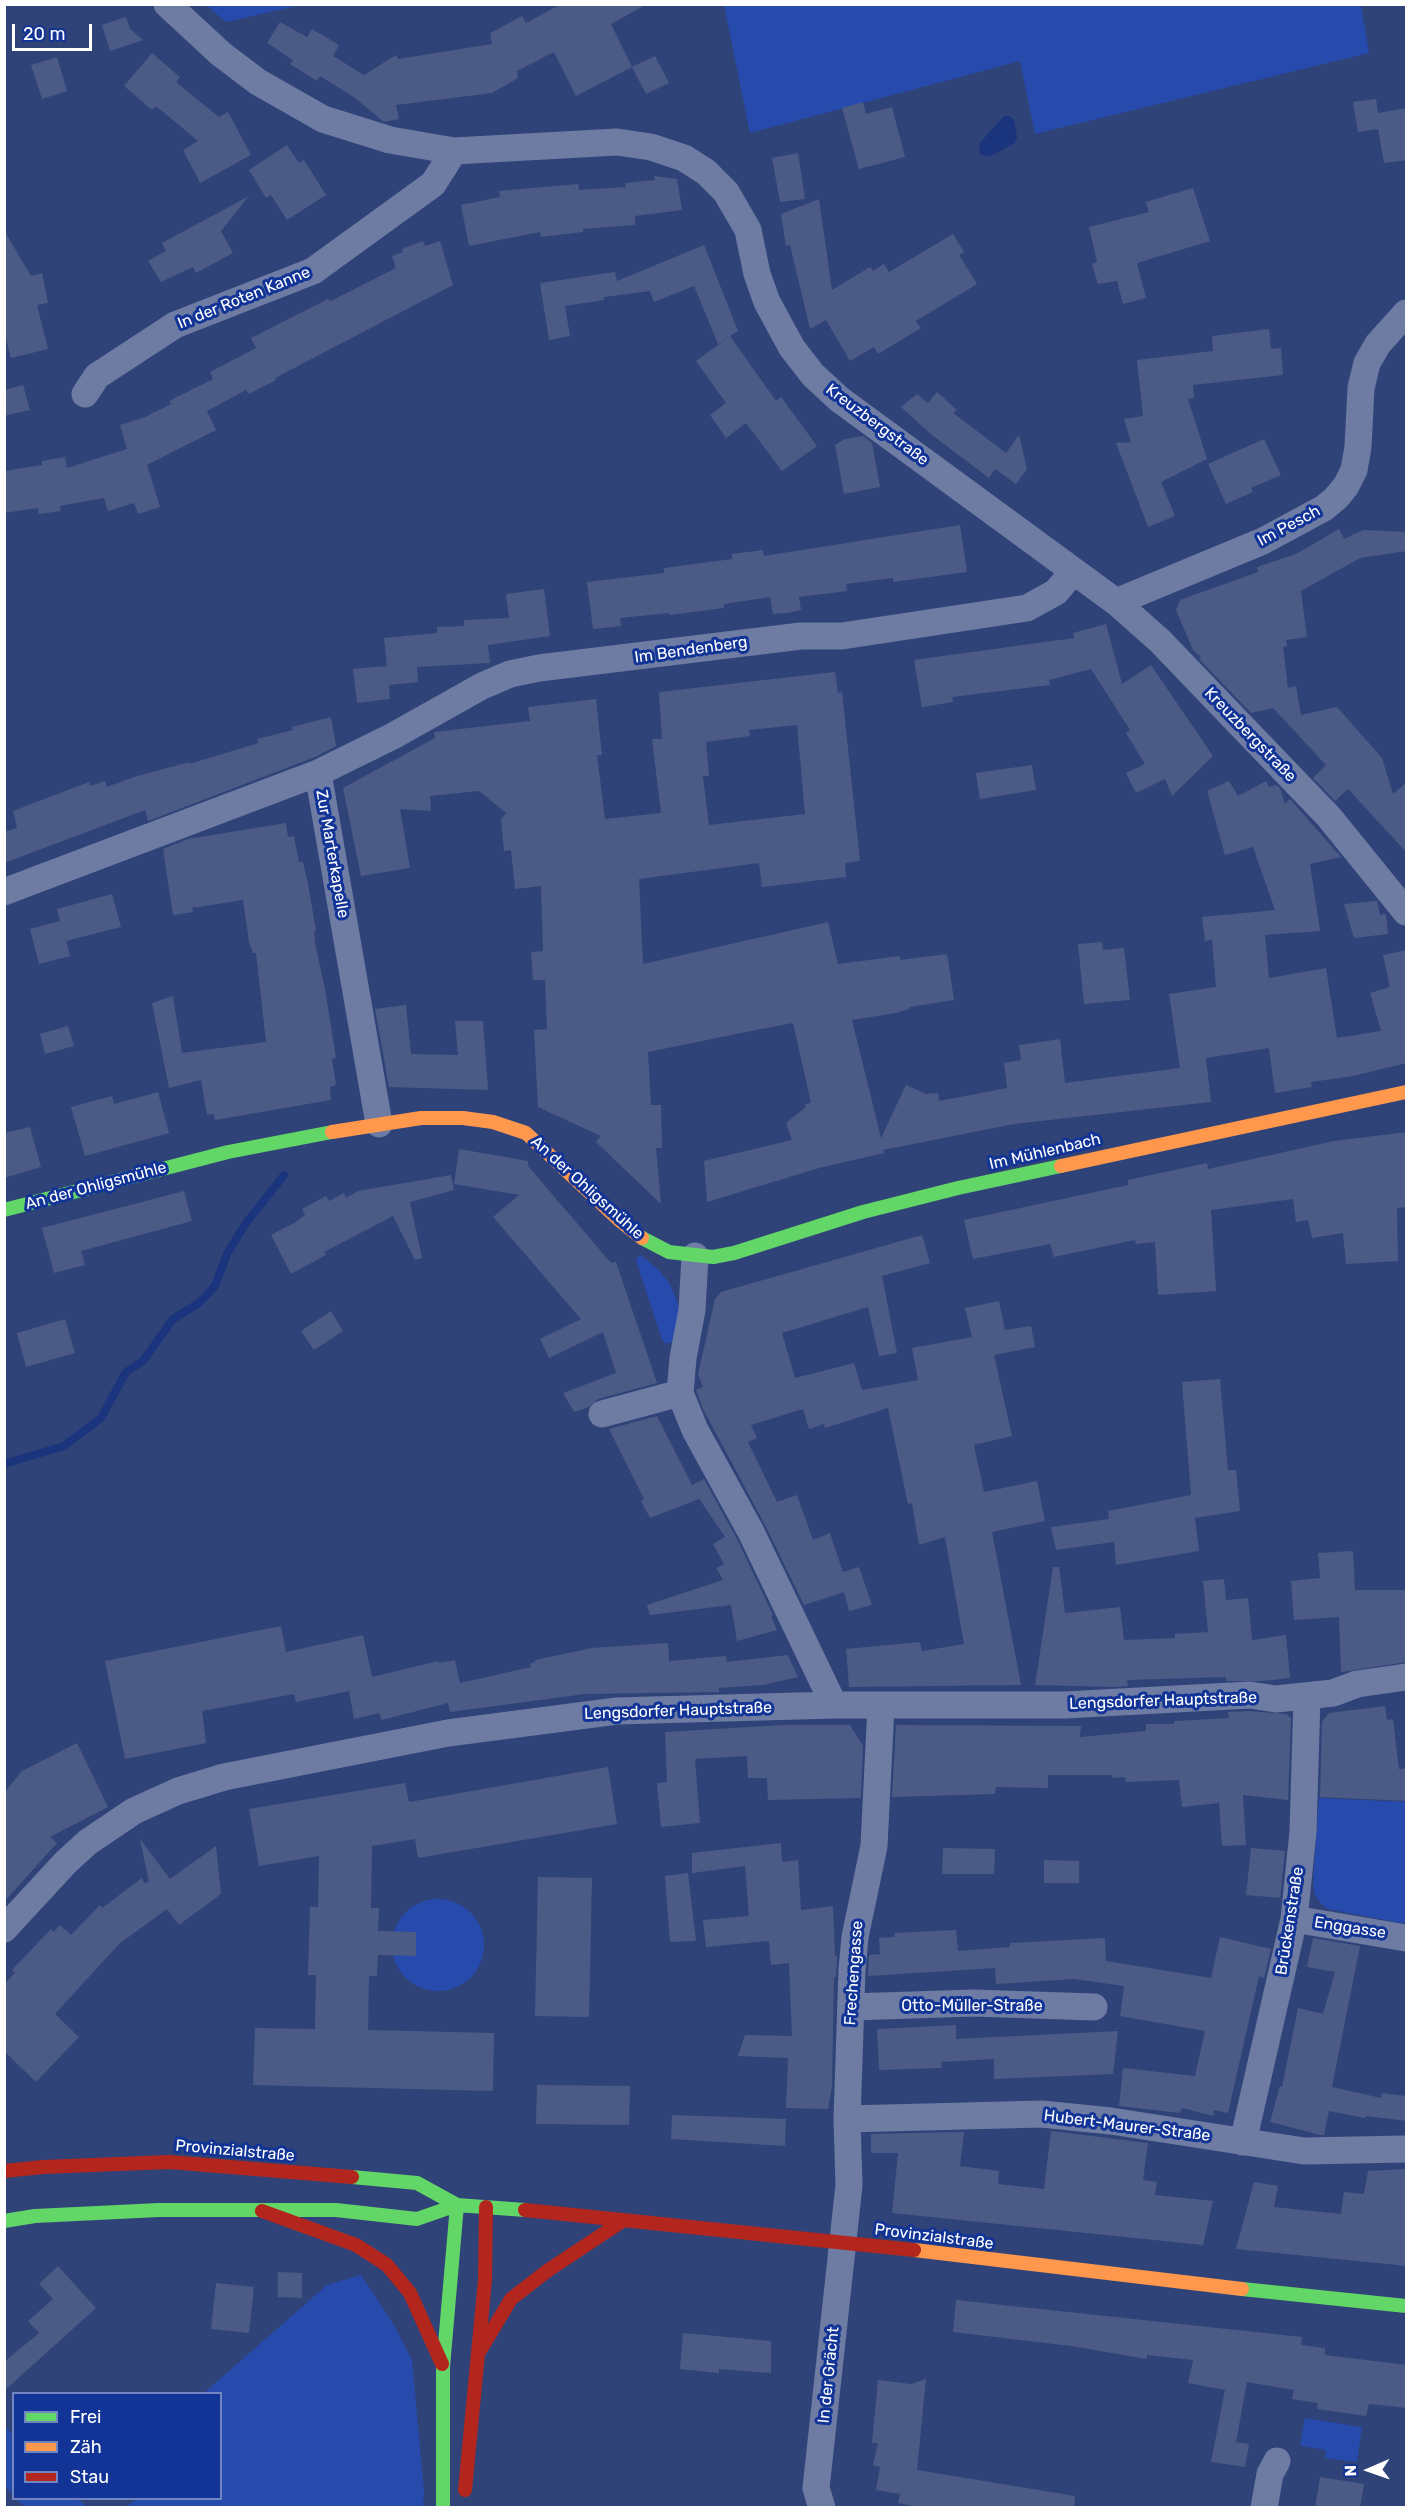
<!DOCTYPE html>
<html>
<head>
<meta charset="utf-8">
<style>
	body { margin:0 }
	#map { position:relative; width:1411px; height:2512px; overflow:hidden; background:#304378; font-family:Rubik,sans-serif }
	canvas { display:block }
	.frame { position:absolute; inset:0; border:6px solid #fff; pointer-events:none }
	.legend { position:absolute; left:12px; top:2392px; width:210px; height:108px; box-sizing:border-box; background:#123496; border:2px solid #7185c0; margin:0; padding:8px 10px; list-style:none; font-size:18px; color:#fff }
	.legend li { display:flex; align-items:center; gap:12px; height:30px }
	.legend b { width:30px; border:2px solid #7185c0 }
	.north { position:absolute; left:1339px; top:2440px; width:60px; height:60px; -webkit-text-stroke:4px #123496; paint-order:stroke; rotate:268deg; font-size:16px; font-weight:700; line-height:24px; text-align:center; color:#fff }
	.north::after { content:''; display:block; margin:auto; width:21px; height:27px; background:#fff; clip-path:polygon(50% 0,100% 100%,50% 72%,0 100%) }
	.scale { position:absolute; left:12px; top:24px; width:80px; height:27px; box-sizing:border-box; border:3px solid #fff; border-top:0; padding-left:8px; font-size:18px; line-height:21px; white-space:nowrap; color:#fff; -webkit-text-stroke:4px #123496; paint-order:stroke }
</style>
</head>
<body>
<div id="map">
<canvas width="1411" height="2512"></canvas>
<div class="frame"></div>
<ul class="legend">
<li><b style="height:8px;background:#63d668"></b>Frei</li>
<li><b style="height:8px;background:#ff974d"></b>Zäh</li>
<li><b style="height:8px;background:#b3261e"></b>Stau</li>
</ul>
<div class="north">N</div>
<div class="scale">20 m</div>
</div>
<script>
const context = document.querySelector('canvas').getContext('2d');
context.lineJoin = 'round';
function fill(path, color) { context.fillStyle = color; context.fill(path, 'evenodd'); }
const poly = rows => new Path2D(rows.map(r => 'M' + r).join(''));
function trace(path, color, width, dash) { context.strokeStyle = color; context.lineWidth = width; context.lineCap = dash ? 'butt' : 'round'; context.setLineDash(dash || []); context.stroke(path); }
function drawText(font, color, halo, rows, align = 'center') {
  context.font = font + ' Rubik,sans-serif'; context.lineWidth = 6; context.setLineDash([]); context.textBaseline = 'middle'; context.strokeStyle = halo; context.fillStyle = color; for (const [text, x, y, turn = 0] of rows) {
    context.save(); context.translate(x, y); context.rotate((+turn || 0) * Math.PI / 180); context.textAlign = isNaN(turn) ? turn : align; if (halo) context.strokeText(text, 0, 0); context.fillText(text, 0, 0); context.restore();
  }
}
fill(poly([
	[206,5,301,5,226,22],
	[724,5,1361,5,1369,53,1035,134,1020,61,750,133],
	[640,1255,658,1269,670,1284,677,1301,680,1313,672,1342,666,1344,662,1340,636,1260],
	[1319,1798,1406,1802,1406,1924,1328,1909,1320,1903,1315,1895,1313,1883],
	'392 1945a46 46 0 1 1 92 0a46 46 0 1 1-92 0Z',
	[361,2275,394,2325,412,2360,424,2492,423,2507,126,2507,137,2499,220,2498,220,2394,204,2393,327,2285],
	[1305,2418,1362,2427,1357,2462,1325,2458,1326,2450,1300,2446],
	[5,2426,13,2435,13,2495,5,2486],
	[16,2499,78,2499,87,2507,25,2507]
]), '#264bad');
fill(poly([
	[1004,116,1010,116,1014,120,1017,137,1015,143,991,156,981,155,979,151,980,143]
]), '#1a347d');
trace(poly([
	[4,1464,64,1446,101,1418,126,1372,143,1361,173,1319,199,1303,215,1286,227,1254,246,1223,284,1175]
]), '#1a347d', 8);
fill(poly([
	[561,4,647,4,611,24,632,67,576,96,554,52,517,71,518,78,492,93,396,105,399,119,384,122,355,98,320,76,317,81,290,64,293,60,267,43,280,22,307,37,312,29,339,45,333,56,364,75,396,55,398,59,492,44,490,33,522,16,526,23],
	[126,17,130,29,143,40,110,51,102,25],
	[152,53,180,77,176,82,219,117,228,112,251,155,200,183,183,150,198,141,156,106,152,110,124,86],
	[655,56,669,83,646,94,632,67],
	[57,57,67,91,42,99,31,65],
	[1376,99,1378,113,1407,108,1407,160,1384,163,1378,129,1358,132,1353,102],
	[863,102,866,114,892,107,905,157,859,169,842,108],
	[287,145,299,163,304,160,326,195,287,220,271,195,266,198,249,170],
	[798,153,805,199,780,202,772,158],
	[654,176,677,179,682,210,635,216,635,225,583,229,583,232,541,237,540,232,469,246,461,205,500,197,499,191,578,184,579,190,626,187,625,183,655,180],
	[1193,188,1210,241,1137,263,1146,298,1123,304,1117,281,1098,284,1092,264,1097,262,1089,227,1149,212,1146,202],
	[249,196,221,231,233,253,196,273,193,267,161,282,148,261,166,251,162,243],
	[819,199,832,290,870,267,873,271,884,264,889,272,953,234,964,252,959,255,977,284,916,321,921,328,878,354,874,347,850,361,826,320,810,329,790,245,786,246,781,214],
	[4,230,31,276,42,273,48,303,37,305,48,349,11,358,4,332],
	[423,241,425,246,440,241,453,285,275,378,276,380,249,394,246,390,207,411,216,430,147,465,160,507,138,514,134,503,108,511,104,498,60,506,61,511,39,514,38,508,4,513,4,471,42,465,42,461,65,457,67,468,127,449,120,425,145,417,171,404,169,401,213,379,210,372,256,348,251,338,328,299,331,301,396,268,392,256,403,252,402,249],
	[704,245,738,331,730,336,776,401,781,397,817,446,782,471,746,423,726,438,710,415,726,403,696,361,730,336,718,344,694,286,654,302,650,291,604,297,604,300,565,306,570,336,549,340,540,283,615,272,617,281],
	[1269,329,1271,349,1281,348,1283,375,1193,385,1194,398,1188,399,1207,459,1161,482,1175,516,1148,527,1116,443,1131,442,1124,419,1143,416,1137,360,1213,351,1212,336],
	[23,385,30,410,4,416,4,390],
	[937,392,957,410,953,413,1006,453,1019,435,1027,469,1016,484,995,469,989,478,932,435,901,407,917,394,928,403],
	[863,436,872,443,880,487,844,494,835,445,845,439],
	[1264,439,1281,475,1251,488,1253,492,1226,504,1208,464],
	[960,525,967,572,893,582,893,578,846,584,847,591,799,597,801,610,787,613,773,614,770,597,724,604,724,608,670,615,669,613,620,618,621,626,593,629,587,582,664,573,664,568,732,559,732,554,763,550,764,556],
	[1339,529,1344,539,1363,530,1407,532,1407,551,1360,558,1301,591,1307,637,1286,640,1287,646,1283,647,1288,688,1296,686,1301,715,1337,707,1382,758,1393,794,1407,782,1407,853,1348,789,1335,801,1313,778,1326,765,1273,708,1251,713,1199,659,1201,657,1193,650,1176,610,1180,600,1258,572,1257,567,1296,554],
	[544,589,550,636,488,645,490,663,417,667,418,682,389,685,390,699,357,703,353,669,387,666,384,638,437,633,437,627,464,626,464,620,509,618,506,594],
	[1106,624,1122,684,1151,665,1213,756,1172,796,1165,779,1136,793,1126,773,1145,764,1126,733,1130,730,1091,669,1049,680,1050,685,952,697,953,702,922,707,914,660,1074,638,1073,633],
	[835,672,838,693,842,692,860,861,845,863,846,877,762,887,759,863,639,879,643,964,828,922,838,964,900,956,900,960,947,954,954,1000,909,1007,909,1009,896,1013,852,1020,881,1138,906,1085,926,1094,938,1093,939,1101,1007,1088,1004,1063,1021,1060,1019,1045,1060,1039,1065,1083,1180,1068,1169,994,1216,987,1212,940,1205,941,1202,917,1275,910,1253,847,1225,855,1207,791,1229,781,1238,796,1266,781,1269,787,1276,785,1280,788,1285,804,1290,799,1341,857,1310,864,1320,931,1265,935,1269,978,1326,968,1337,1038,1381,1031,1370,993,1390,987,1383,955,1407,950,1407,1063,1353,1076,1311,1082,1312,1087,1275,1093,1269,1048,1206,1058,1211,1102,1014,1124,883,1150,884,1153,819,1168,707,1202,704,1161,792,1140,786,1123,806,1107,805,1104,811,1103,793,1023,761,1029,648,1052,651,1105,661,1105,662,1148,656,1148,661,1204,596,1142,601,1136,538,1107,534,1030,547,1029,545,980,533,980,531,952,543,951,541,886,515,889,511,850,504,851,501,819,506,813,479,791,430,796,431,811,400,809,410,868,361,876,343,788,435,738,434,732,530,721,528,707,596,699,602,755,597,755,605,819,661,813,652,739,662,739,659,692],
	[797,725,805,814,709,825,703,776,709,776,706,742,750,736,749,730],
	[331,717,336,746,315,757,148,821,145,810,4,863,4,832,17,828,13,811,89,782,90,786,105,781,107,787,134,777,189,762,189,764,259,743,257,739,293,730,292,727],
	[1032,765,1036,790,980,799,976,773],
	[286,823,288,837,294,836,299,862,303,862,308,884,316,931,314,931,315,943,325,989,336,1058,332,1059,336,1085,330,1087,331,1100,215,1120,214,1114,207,1115,201,1080,169,1088,152,1003,173,996,182,1053,266,1042,256,953,253,953,249,942,243,900,192,908,193,912,173,915,163,849,188,839],
	[112,894,121,927,66,941,70,956,39,964,30,929,60,921,57,909],
	[1377,901,1380,915,1386,914,1388,934,1354,938,1344,904],
	[1102,942,1103,950,1124,948,1130,1000,1084,1004,1078,944],
	[406,1005,411,1054,458,1055,455,1021,483,1021,488,1090,389,1087,375,1009],
	[68,1026,74,1046,45,1054,40,1034],
	[158,1092,169,1133,85,1156,71,1107,112,1096,114,1104],
	[30,1127,41,1167,4,1178,4,1133],
	[1407,1132,1407,1207,1397,1208,1398,1261,1346,1264,1343,1233,1312,1238,1308,1220,1296,1222,1293,1199,1211,1210,1216,1291,1158,1295,1155,1242,1136,1244,1135,1240,1054,1257,1050,1244,973,1259,964,1220,1128,1185,1128,1180,1207,1163,1208,1169,1334,1141],
	[459,1149,528,1161,528,1166,611,1263,616,1262,657,1383,598,1399,589,1407,574,1412,563,1393,616,1373,603,1332,549,1358,540,1339,581,1319,493,1217,519,1195,454,1184],
	[451,1175,454,1190,410,1202,422,1258,415,1260,393,1216,324,1252,326,1255,291,1274,271,1235,296,1222,305,1215,302,1209,326,1196,329,1201,344,1193,346,1198,358,1191],
	[184,1191,192,1221,81,1251,85,1265,54,1273,42,1228],
	[922,1235,930,1263,882,1276,897,1353,879,1356,868,1307,782,1333,795,1378,854,1363,862,1390,918,1380,912,1348,972,1337,965,1308,999,1301,1005,1330,1031,1326,1035,1347,994,1355,1012,1436,974,1445,984,1492,1037,1481,1045,1521,992,1532,1021,1685,849,1687,846,1649,920,1642,922,1651,964,1644,945,1537,919,1545,912,1503,908,1504,888,1408,825,1428,824,1424,809,1429,803,1409,751,1425,757,1438,748,1442,777,1502,797,1495,813,1540,830,1533,843,1572,859,1567,872,1605,849,1611,844,1592,804,1605,765,1525,703,1409,696,1390,703,1387,698,1374,715,1299,721,1292],
	[331,1311,343,1331,314,1350,301,1331],
	[65,1319,75,1353,26,1367,17,1333],
	[1220,1379,1228,1470,1236,1470,1240,1511,1195,1518,1199,1551,1116,1565,1114,1542,1056,1550,1051,1527,1109,1519,1108,1511,1191,1495,1182,1382],
	[657,1416,692,1485,704,1479,737,1539,773,1615,771,1616,777,1630,737,1641,731,1605,650,1615,647,1605,723,1580,716,1568,724,1564,713,1544,725,1537,698,1497,699,1499,650,1518,641,1501,644,1499,609,1429],
	[1353,1551,1355,1590,1407,1590,1407,1662,1341,1672,1339,1617,1294,1620,1291,1581,1320,1578,1318,1553],
	[1053,1567,1059,1567,1065,1613,1120,1607,1124,1640,1175,1638,1175,1634,1208,1632,1203,1581,1224,1579,1226,1600,1248,1598,1252,1640,1286,1635,1290,1678,1263,1681,1226,1681,1226,1677,1127,1680,1128,1686,1114,1687,1035,1685],
	[281,1626,286,1652,363,1635,372,1677,438,1661,439,1663,455,1660,460,1683,531,1667,530,1664,535,1662,535,1660,592,1648,668,1643,669,1661,726,1656,727,1662,788,1655,798,1677,763,1685,719,1688,719,1692,585,1694,450,1712,448,1703,382,1720,379,1713,354,1719,349,1691,296,1702,294,1694,202,1711,206,1743,125,1759,105,1661],
	[1385,1706,1387,1720,1393,1719,1399,1769,1407,1768,1407,1801,1320,1797,1322,1722,1329,1713],
	[1249,1711,1286,1714,1291,1718,1288,1800,1243,1795,1246,1845,1222,1846,1219,1803,1182,1807,1179,1780,1126,1782,1125,1777,1112,1778,1112,1775,1048,1775,1048,1788,996,1787,995,1794,892,1797,896,1725,1081,1726,1080,1737,1146,1731,1146,1724,1174,1724,1174,1721,1229,1718,1228,1712],
	[784,1725,850,1725,863,1746,861,1798,768,1800,767,1778,748,1778,747,1756,695,1759,700,1823,661,1827,657,1783,667,1782,665,1732],
	[77,1743,108,1807,50,1837,57,1843,4,1902,4,1793,22,1771],
	[608,1767,617,1824,418,1858,415,1839,372,1846,371,1908,379,1908,378,1931,416,1932,416,1956,378,1955,377,1976,369,1976,368,2030,494,2033,493,2091,253,2085,255,2028,315,2029,316,1975,308,1975,310,1907,318,1907,319,1856,259,1866,249,1809,405,1783,409,1802],
	[140,1839,170,1879,216,1846,221,1894,179,1925,167,1909,119,1944,55,2014,79,2037,36,2082,4,2051,5,1983,15,1973,12,1970,51,1929,54,1932,60,1925,71,1935,100,1905,102,1908,142,1878,144,1883,149,1882],
	[781,1843,782,1862,798,1860,801,1910,833,1906,835,1956,837,1956,836,1977,834,1977,832,2086,828,2109,786,2108,788,2058,738,2056,745,2035,792,2036,789,1963,771,1965,769,1941,706,1947,703,1920,749,1916,745,1866,692,1873,692,1853],
	[943,1848,995,1849,994,1874,942,1874],
	[1251,1848,1285,1851,1280,1898,1246,1895],
	[1044,1860,1079,1861,1079,1883,1044,1883],
	[688,1873,696,1941,670,1942,665,1876],
	[538,1877,592,1878,589,2017,535,2016],
	[956,1930,958,1951,1010,1947,1010,1943,1105,1938,1106,1961,1211,1978,1220,1937,1271,1949,1264,1978,1259,1976,1228,2113,1214,2110,1213,2116,1182,2108,1180,2113,1119,2106,1123,2068,1195,2076,1205,2031,1120,2016,1124,1986,1074,1979,996,1984,995,1968,868,1976,869,1955,880,1954,879,1938,895,1937,894,1933],
	[1313,1938,1360,1946,1332,2087,1381,2098,1382,2093,1406,2096,1407,2121,1366,2116,1365,2118,1329,2111,1324,2135,1321,2135,1270,2122,1280,2086,1282,2087,1298,2008,1323,2014,1335,1972,1307,1967],
	[956,2025,956,2039,1118,2031,1113,2074,994,2079,994,2059,941,2062,942,2068,879,2070,877,2029],
	[537,2085,630,2086,629,2125,536,2124],
	[672,2115,786,2119,785,2146,671,2139],
	[1051,2131,1148,2143,1143,2180,1157,2182,1155,2195,1213,2201,1203,2245,892,2213,898,2153,871,2153,871,2134,964,2132,960,2166,999,2171,998,2184,1044,2189],
	[1407,2169,1407,2266,1236,2249,1254,2182,1278,2186,1274,2207,1341,2214,1344,2192,1364,2194,1368,2171],
	[58,2266,96,2308,4,2391,4,2362,39,2333,28,2321,53,2299,39,2284],
	[278,2272,302,2273,302,2298,278,2297],
	[216,2283,254,2287,249,2333,211,2329],
	[956,2300,1302,2337,1301,2345,1325,2348,1325,2355,1407,2365,1407,2408,1369,2404,1366,2416,1317,2409,1318,2403,1292,2399,1294,2390,1247,2382,1236,2442,1249,2444,1245,2467,1211,2462,1225,2390,1188,2383,1193,2360,1147,2355,1147,2359,1071,2346,953,2332],
	[683,2333,771,2341,771,2373,719,2369,719,2373,680,2369],
	[926,2379,917,2470,1075,2496,1074,2508,922,2508,898,2503,900,2494,876,2490,880,2467,873,2465,878,2443,872,2443,878,2380,911,2384],
	[1320,2477,1364,2484,1360,2508,1315,2508]
]), '#4b5b85');
trace(poly([
	[167,4,221,54,258,82,323,119,390,140,454,151,617,142,651,147,684,158,706,172,726,192,748,230,757,274,767,302,792,348,813,375,839,399,1116,602,1160,641,1329,817,1406,912],
	[85,394,97,376,175,325,313,271,433,184,454,151],
	[1116,602,1263,541,1324,508,1336,498,1346,486,1354,470,1358,447,1361,388,1367,363,1378,344,1406,313],
	[318,773,393,736,482,686,510,674,539,668,801,636,842,636,1027,608,1056,592,1073,572],
	[4,892,318,773,379,1124],
	[695,1256,692,1310,683,1358,680,1393,695,1430,751,1532,834,1705],
	[602,1414,680,1393],
	[1294,1919,1406,1938],
	[4,1929,66,1862,88,1842,134,1811,178,1791,224,1777,448,1733,617,1711,834,1705,1065,1705,1250,1695,1276,1699,1333,1693,1357,1684,1406,1677],
	[851,2007,973,2003,1094,2007],
	[847,2119,1042,2114,1111,2121,1304,2151,1406,2149],
	[1243,2142,1294,1919,1303,1832,1307,1697],
	[822,2508,816,2488,849,2185,847,2119,852,1970,855,1937,874,1846,881,1706],
	[1264,2508,1270,2474,1277,2461]
]), '#6e7ca3', 27);
trace(poly([
	[4,1210,228,1152,332,1132],
	[642,1238,669,1252,713,1257,734,1253,863,1212,958,1188,1061,1166],
	[352,2177,417,2183,457,2205],
	[4,2221,35,2216,159,2210,336,2210,417,2219,457,2205,525,2210],
	[1242,2289,1406,2306],
	[443,2508,443,2367,457,2205]
]), '#63d668', 14);
trace(poly([
	[332,1132,421,1118,463,1118,493,1122,526,1133,619,1220,642,1238],
	[1061,1166,1406,1092],
	[914,2250,1242,2289]
]), '#ff974d', 14);
trace(poly([
	[4,2171,43,2167,169,2162,352,2177],
	[525,2210,914,2250],
	[262,2211,356,2245,387,2265,410,2293,442,2364],
	[481,2349,511,2299,547,2271,624,2220],
	[465,2490,485,2280,486,2207]
]), '#b3261e', 14);
drawText('16px', '#fff', '#123496', [
	["In der Roten Kanne",244,298,-22],
	["Kreuzbergstraße",877,425,37],
	["Im Pesch",1289,526,-28],
	["Im Bendenberg",691,650,-8],
	["Kreuzbergstraße",1250,735,46],
	["Zur Marterkapelle",332,854,80],
	["Im Mühlenbach",1045,1152,-13],
	["An der Ohligsmühle",96,1186,-15],
	["An der Ohligsmühle",587,1188,42],
	["Lengsdorfer Hauptstraße",1163,1701,-2],
	["Lengsdorfer Hauptstraße",678,1711,-2],
	["Brückenstraße",1290,1921,-81],
	["Enggasse",1350,1928,9],
	["Frechengasse",854,1973,-86],
	["Otto-Müller-Straße",972,2006],
	["Hubert-Maurer-Straße",1127,2126,7],
	["Provinzialstraße",235,2151,5],
	["Provinzialstraße",934,2237,7],
	["In der Grächt",829,2375,-84]
]);
</script>
</body>
</html>
